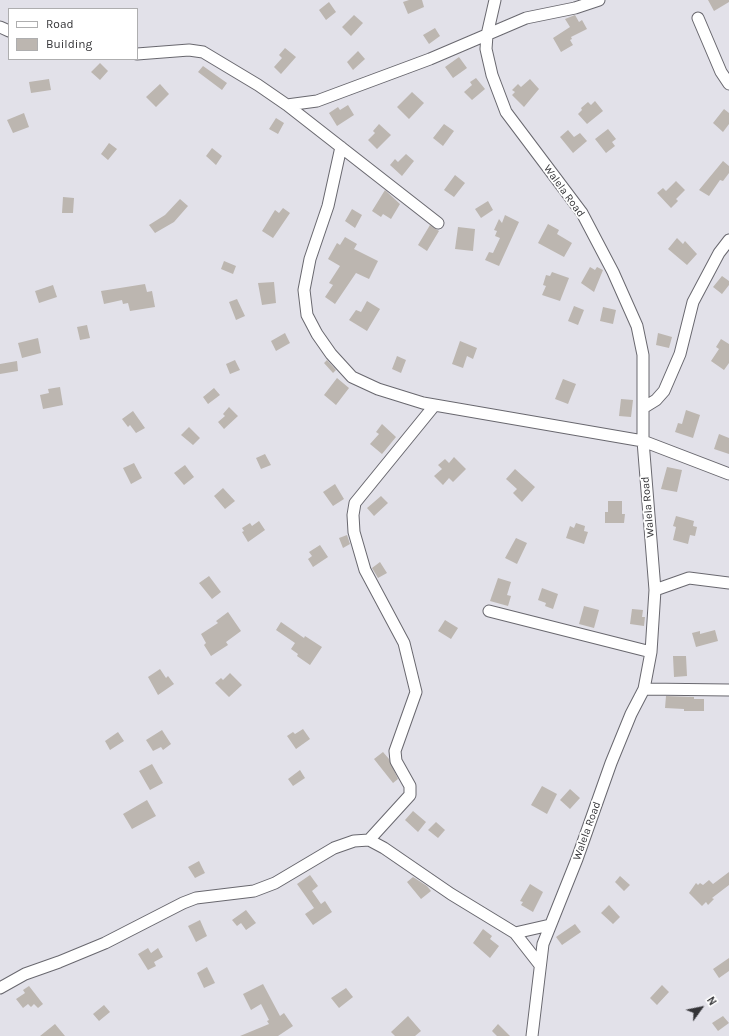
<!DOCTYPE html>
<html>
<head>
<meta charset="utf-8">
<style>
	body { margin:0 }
	#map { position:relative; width:729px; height:1036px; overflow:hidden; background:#e2e1e9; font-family:Karla,sans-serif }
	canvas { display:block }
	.legend { position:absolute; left:8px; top:8px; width:130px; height:52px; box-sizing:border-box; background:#fff; border:1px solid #aeaeaf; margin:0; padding:5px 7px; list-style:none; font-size:12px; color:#343437 }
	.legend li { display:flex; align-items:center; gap:8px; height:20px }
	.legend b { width:20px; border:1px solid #aeaeaf }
	.north { position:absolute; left:681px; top:988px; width:40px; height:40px; -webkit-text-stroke:3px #fff; paint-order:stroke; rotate:57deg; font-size:11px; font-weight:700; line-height:16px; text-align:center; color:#343437 }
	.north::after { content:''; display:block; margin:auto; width:14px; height:18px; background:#343437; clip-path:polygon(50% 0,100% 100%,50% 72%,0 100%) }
</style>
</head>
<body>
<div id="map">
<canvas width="729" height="1036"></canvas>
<ul class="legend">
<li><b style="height:5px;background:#fff"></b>Road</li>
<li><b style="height:11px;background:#bcb6b0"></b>Building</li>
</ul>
<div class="north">N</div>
</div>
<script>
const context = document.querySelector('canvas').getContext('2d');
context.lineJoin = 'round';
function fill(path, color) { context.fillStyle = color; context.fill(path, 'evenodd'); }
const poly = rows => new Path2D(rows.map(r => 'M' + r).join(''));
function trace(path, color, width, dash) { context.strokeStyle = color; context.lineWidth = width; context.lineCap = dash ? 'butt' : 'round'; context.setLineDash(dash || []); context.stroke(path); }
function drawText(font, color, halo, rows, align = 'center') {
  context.font = font + ' Karla,sans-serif'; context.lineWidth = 3.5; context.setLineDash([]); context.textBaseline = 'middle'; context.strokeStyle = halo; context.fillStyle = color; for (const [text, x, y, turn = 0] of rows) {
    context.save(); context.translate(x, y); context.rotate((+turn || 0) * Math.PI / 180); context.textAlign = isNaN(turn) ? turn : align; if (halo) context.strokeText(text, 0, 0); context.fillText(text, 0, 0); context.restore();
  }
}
fill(poly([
	[409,0,422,0,424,7,408,14,403,2],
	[708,0,729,0,729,2,714,11],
	[329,2,336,12,326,20,319,10],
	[354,15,363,23,351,36,342,27],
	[575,15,579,22,582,20,587,29,571,37,572,39,570,40,573,45,561,52,553,38,570,27,565,19],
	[435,28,440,36,429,44,423,35],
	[285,48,296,57,281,74,274,67,282,58,279,55],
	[358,51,365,59,353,70,347,62],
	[459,57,467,68,453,78,445,67],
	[100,63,108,71,100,80,91,72],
	[203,66,227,83,222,90,198,72],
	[476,78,485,89,472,100,464,92,472,85,470,82],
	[49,79,51,90,31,93,29,82],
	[530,79,539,89,524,107,512,95,515,92,512,90,518,84,521,87],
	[160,84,169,94,156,107,146,97],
	[412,92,424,103,409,119,397,107],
	[595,101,603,111,587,124,578,114,582,110,581,108,588,102,591,105],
	[348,105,354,115,337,126,329,113,338,107,340,110],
	[724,109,729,113,729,124,723,132,713,123],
	[24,113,29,127,13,133,7,120],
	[276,118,284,123,278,134,269,129],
	[379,124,391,135,377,149,368,140,375,133,373,131],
	[444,124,454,131,443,146,433,138],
	[608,129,616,139,612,142,615,146,606,153,595,139],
	[568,130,574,137,580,133,587,141,573,153,560,137],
	[109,143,117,149,108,160,101,154],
	[212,148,222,156,216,165,206,156],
	[406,154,414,161,402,176,390,165,395,159,398,162],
	[723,161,729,166,729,173,723,181,720,180,709,196,699,190],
	[455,175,465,183,454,197,444,190],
	[676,181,685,190,676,199,678,201,671,208,657,193,663,188,666,191],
	[385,190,400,204,391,219,383,214,381,217,372,211],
	[63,197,74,198,73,213,62,213],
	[180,199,188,206,174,222,155,233,149,225,165,215],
	[488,201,493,210,481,218,475,209],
	[283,208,290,213,273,238,262,231,275,210,279,213],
	[352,209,362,215,355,228,345,221],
	[505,215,519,222,499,266,485,260,489,252,493,253,500,238,495,236,497,231,494,230,499,219,502,223],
	[548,224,559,230,557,234,572,243,564,257,538,243],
	[430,225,439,231,427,251,418,245],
	[458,227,475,229,473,251,455,249],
	[345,237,357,244,354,249,378,261,369,279,356,273,335,304,325,297,333,285,329,283,340,266,328,259,337,243,340,245],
	[677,238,683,244,685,241,697,254,687,265,668,249],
	[224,261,236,266,233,274,221,269],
	[590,267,595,270,597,267,603,270,594,292,581,283],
	[552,272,569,278,560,301,542,295,546,286,543,285,546,275,550,276],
	[722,276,729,281,729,285,722,294,713,287],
	[274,282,276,303,262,305,258,283],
	[145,284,147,292,152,291,155,307,130,311,128,303,123,304,122,300,104,304,101,291],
	[53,285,57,297,39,303,35,291],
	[237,299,245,316,236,320,229,302],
	[367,301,380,309,367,331,349,320,356,310,361,312],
	[574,306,584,310,578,325,568,321],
	[603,307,616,310,613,324,600,321],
	[87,325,90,338,80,340,77,327],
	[285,333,290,343,276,351,271,341],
	[658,333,672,337,669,348,656,345],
	[38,338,41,353,22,358,18,343],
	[721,339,729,344,729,363,724,370,711,361,719,349,716,347],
	[460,341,477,348,473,359,467,356,463,368,452,364],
	[397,356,406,360,401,373,392,369],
	[235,360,240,370,230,374,226,364],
	[327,360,336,370,333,373,324,363],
	[17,361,18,371,0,374,0,364],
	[337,378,349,388,336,405,324,395],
	[563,379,576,384,568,404,555,399],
	[60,387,63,405,43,409,40,395,49,393,48,389],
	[214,388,220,395,208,404,203,397],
	[621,399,633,400,631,417,619,416],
	[229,407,238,416,224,429,218,422,225,416,223,414],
	[686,410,700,415,693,438,675,432,678,423,682,424],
	[133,411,145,428,136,433,130,425,128,427,122,419],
	[382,424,396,437,382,454,370,444,379,434,376,432],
	[189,427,200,438,193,445,181,435],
	[719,434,729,438,729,454,714,449],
	[265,454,271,465,261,469,256,458],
	[454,457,466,469,453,482,449,478,443,485,434,476,442,469,438,465,445,459,449,463],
	[134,463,142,478,131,484,123,468],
	[185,465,194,477,184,485,174,473],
	[667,467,682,470,677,492,661,489],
	[515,469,535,487,522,502,513,493,517,489,506,479],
	[335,484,344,499,333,506,323,492],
	[223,488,235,501,225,509,214,496],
	[381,496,388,503,374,516,367,508],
	[608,501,622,501,622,514,625,514,624,523,605,523,605,512,608,512],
	[676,516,694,521,693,526,697,527,695,536,690,535,688,544,673,540,676,527,673,526],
	[259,521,265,530,248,542,242,532,244,531,242,528,250,523,252,526],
	[576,523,585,526,584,531,588,532,584,544,566,538,570,526,574,528],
	[347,535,350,544,343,548,339,538],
	[516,538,527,543,517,564,505,558],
	[320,545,328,557,313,567,308,559,312,556,309,552],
	[380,562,387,573,378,578,372,568],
	[209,576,221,592,212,599,199,583],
	[498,578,511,582,507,595,511,596,508,606,490,601],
	[542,588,558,594,553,609,545,606,546,603,538,600],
	[584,606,599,610,594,628,579,624],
	[632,609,643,610,642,617,645,617,644,626,630,624],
	[228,612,241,631,226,642,228,645,211,656,204,645,206,643,201,634,218,623,216,621],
	[445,620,458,628,451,639,438,631],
	[281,622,304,638,305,636,322,647,310,665,297,656,298,654,291,649,295,643,276,630],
	[715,630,718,641,696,647,692,633,700,631,700,634],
	[673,656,686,656,687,676,674,677],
	[160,669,166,678,168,676,174,684,158,695,148,677],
	[230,673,242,685,229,697,215,683,221,678,223,680],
	[666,696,694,697,694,699,704,699,704,711,684,711,684,709,665,708],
	[303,729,310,739,296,749,287,736,293,732,295,734],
	[162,730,171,744,163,750,161,747,153,751,146,740],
	[118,732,124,741,110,750,105,741],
	[383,752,389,759,398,779,393,783,374,759],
	[152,764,163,783,150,790,139,771],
	[300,770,305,778,293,786,288,779],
	[542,786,557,794,547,814,531,805],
	[570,789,580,798,570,809,560,800],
	[147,800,156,816,132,829,123,814],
	[413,811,426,822,418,832,405,820],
	[436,822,445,830,438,838,428,830],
	[199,861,205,873,195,878,188,867],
	[729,872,729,885,712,898,714,899,708,905,706,902,702,906,689,893,696,883,698,885,700,883,703,885,709,880,713,884],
	[310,875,318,886,312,891,321,904,325,901,332,912,313,925,305,914,314,908,297,884],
	[620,876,630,885,624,891,615,882],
	[413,877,427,886,431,891,421,899,407,882],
	[530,884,543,892,533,912,521,905,523,902,520,901],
	[609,905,620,917,613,924,601,913],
	[246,910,256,923,246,930,241,923,237,926,232,920],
	[200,920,207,936,196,942,188,926],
	[575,924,581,932,562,945,556,937],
	[483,929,492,936,490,939,499,946,490,958,473,943],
	[148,948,151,953,158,948,163,957,154,962,156,966,148,970,138,954],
	[729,958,729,971,719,978,713,969],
	[207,967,215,983,204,988,197,973],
	[263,984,280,1016,284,1013,293,1026,278,1036,240,1036,269,1024,267,1021,269,1020,261,1004,251,1010,243,994],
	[662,985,669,992,657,1005,650,998],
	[29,986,43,1004,38,1008,34,1004,31,1007,28,1004,23,1008,16,999,25,993,23,990],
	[346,988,353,997,339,1008,331,998],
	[104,1005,110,1012,99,1021,93,1014],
	[408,1016,421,1031,415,1036,395,1036,391,1032],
	[723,1016,729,1023,718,1031,712,1023],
	[55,1024,65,1036,40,1036],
	[498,1024,510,1036,497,1036,492,1031]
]), '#bcb6b0');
const minor = poly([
	[495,0,487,35,486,49,492,75,506,112,582,213,613,272,637,326,643,355,643,441,655,590,651,652,644,689,631,714,611,763,577,859,543,944,532,1036],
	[698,18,721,72,729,84],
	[0,27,9,31],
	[137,54,189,50,203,52,258,85,287,105,317,101,430,59,526,18,575,8,599,0],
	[287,105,438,223],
	[341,147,328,206,310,259,304,290,307,315,317,334,331,354,352,377,378,389,423,403,643,441,729,474],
	[643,408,656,400,664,391,680,354,693,302,719,253,729,240],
	[655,590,689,578,729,583],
	[489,611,651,652],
	[644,689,729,690],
	[369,840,410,795,410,786,396,761,395,751,416,692,404,643,365,570,354,532,353,515,355,503,434,406],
	[515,933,550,925],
	[0,988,25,974,59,962,105,943,183,903,196,898,254,891,275,883,334,848,354,841,369,840,384,848,451,894,515,933,540,965]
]);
trace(minor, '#69686f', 13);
trace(minor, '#fff', 11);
drawText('11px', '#343437', '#fff', [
	["Walela Road",564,191,54],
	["Walela Road",648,507,-95],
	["Walela Road",587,831,-70]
]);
</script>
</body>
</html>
